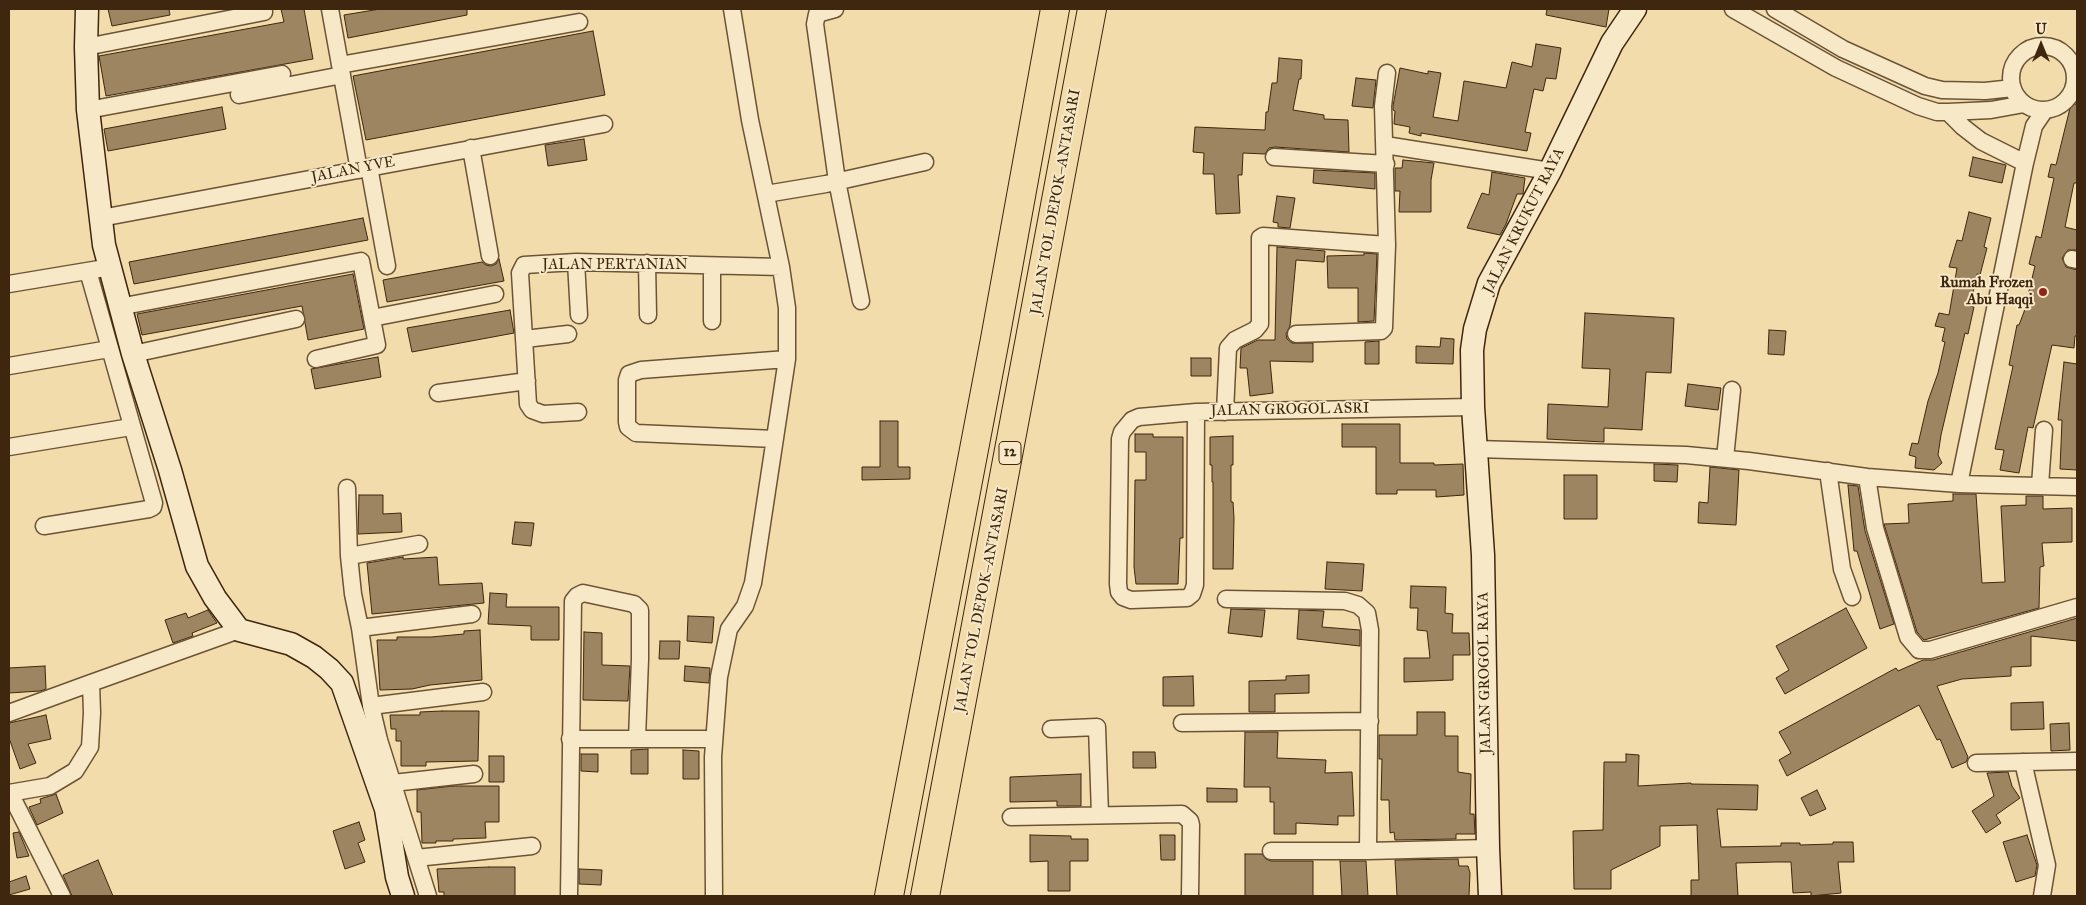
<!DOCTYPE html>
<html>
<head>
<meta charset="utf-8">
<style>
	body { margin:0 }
	#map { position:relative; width:2086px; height:905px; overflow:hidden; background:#f2dcab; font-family:"IM FELL Great Primer",serif }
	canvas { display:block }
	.frame { position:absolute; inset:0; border:10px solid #3e270e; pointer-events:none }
	.north { position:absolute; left:2016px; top:20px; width:50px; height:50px; -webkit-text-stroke:4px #f7e8c8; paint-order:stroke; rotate:0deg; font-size:14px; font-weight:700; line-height:20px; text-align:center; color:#3e270e }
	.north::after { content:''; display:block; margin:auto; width:18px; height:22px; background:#3e270e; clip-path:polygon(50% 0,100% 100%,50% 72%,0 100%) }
</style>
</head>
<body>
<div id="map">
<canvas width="2086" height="905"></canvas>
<div class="frame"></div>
<div class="north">U</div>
</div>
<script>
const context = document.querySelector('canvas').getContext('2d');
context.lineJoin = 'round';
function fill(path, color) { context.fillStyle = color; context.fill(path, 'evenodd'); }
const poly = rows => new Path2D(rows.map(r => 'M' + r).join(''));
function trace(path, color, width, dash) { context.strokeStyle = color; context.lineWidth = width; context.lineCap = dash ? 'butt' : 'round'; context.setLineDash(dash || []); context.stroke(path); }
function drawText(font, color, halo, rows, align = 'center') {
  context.font = font + ' "IM FELL Great Primer",serif'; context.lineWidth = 4; context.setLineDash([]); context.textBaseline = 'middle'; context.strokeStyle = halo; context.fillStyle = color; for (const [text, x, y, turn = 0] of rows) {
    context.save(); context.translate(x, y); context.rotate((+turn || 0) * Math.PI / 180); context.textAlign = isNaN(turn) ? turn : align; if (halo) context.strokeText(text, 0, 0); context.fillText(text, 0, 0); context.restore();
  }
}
const building = poly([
	[108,9,169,9,170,15,112,26,108,9],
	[281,9,304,9,313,59,106,96,99,56,284,22,281,9],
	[380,9,467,9,467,15,348,38,344,15,380,9],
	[1547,9,1609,9,1606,27,1546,15,1547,9],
	[593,31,605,95,366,140,353,76,593,31],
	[1536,44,1561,48,1556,79,1546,78,1543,91,1534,89,1525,132,1531,133,1527,151,1421,133,1421,136,1409,133,1410,127,1394,124,1395,111,1393,110,1393,106,1400,68,1428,74,1428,71,1441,73,1433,117,1458,121,1464,81,1506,88,1512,62,1532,67,1536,44],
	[1279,58,1302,60,1301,79,1299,79,1293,110,1324,115,1324,119,1348,120,1349,152,1275,147,1269,148,1265,154,1243,153,1242,175,1238,175,1240,213,1216,214,1214,174,1203,174,1204,153,1193,152,1195,127,1265,130,1266,112,1268,112,1272,83,1277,83,1279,58],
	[1356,78,1376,80,1373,108,1352,106,1356,78],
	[2071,104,2077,104,2077,183,2074,183,2065,227,2077,230,2077,250,2068,250,2062,258,2066,267,2077,270,2077,336,2075,336,2074,348,2052,345,2033,428,2028,427,2019,473,2000,470,2004,450,1995,449,2013,366,2009,365,2017,325,2019,325,2024,312,2035,266,2029,264,2036,236,2041,238,2054,178,2048,177,2051,164,2056,165,2071,104],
	[222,107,226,129,108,151,104,129,222,107],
	[584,139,587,160,548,166,545,145,584,139],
	[1973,157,2006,165,2002,183,1969,176,1973,157],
	[1403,160,1434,163,1431,180,1431,212,1399,212,1400,191,1395,191,1395,168,1402,168,1403,160],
	[1314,170,1375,173,1375,189,1313,183,1314,170],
	[1492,172,1525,178,1523,194,1517,194,1506,224,1500,235,1467,228,1482,193,1489,195,1492,172],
	[1277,196,1295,198,1290,228,1278,227,1278,223,1273,222,1277,196],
	[1969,212,1991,218,1984,247,1987,248,1980,275,1977,274,1970,306,1974,307,1968,334,1965,333,1941,435,1938,455,1942,463,1934,470,1915,468,1916,457,1909,455,1912,443,1918,444,1928,401,1938,373,1945,342,1942,341,1945,328,1935,326,1939,313,1949,315,1957,268,1949,267,1957,240,1962,241,1969,212],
	[363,218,368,240,134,284,129,262,363,218],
	[1277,247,1325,251,1324,262,1296,260,1290,326,1286,334,1287,339,1292,343,1313,343,1313,362,1270,361,1273,393,1250,396,1247,368,1240,368,1241,348,1258,340,1275,340,1277,247],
	[1364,253,1377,254,1374,321,1358,322,1358,288,1328,288,1327,256,1364,255,1364,253],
	[499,259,504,281,387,302,383,280,482,262,486,265,491,266,496,264,499,259],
	[353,274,364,329,308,340,302,306,142,335,137,314,353,274],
	[510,310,514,333,412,352,407,328,510,310],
	[1585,313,1674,318,1671,373,1646,372,1642,430,1604,428,1604,442,1547,439,1548,404,1608,407,1610,369,1582,368,1585,313],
	[1769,330,1786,331,1784,355,1768,354,1769,330],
	[1441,338,1454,339,1453,364,1416,363,1416,346,1440,347,1441,338],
	[1379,341,1379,364,1365,364,1365,342,1379,341],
	[378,357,381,377,315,389,311,369,378,357],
	[1191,358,1211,358,1211,376,1191,376,1191,358],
	[2064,362,2077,364,2077,470,2060,469,2062,420,2058,420,2064,362],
	[1688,384,1721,388,1718,410,1685,406,1688,384],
	[880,421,898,421,898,467,910,467,910,479,862,480,862,467,880,467,880,421],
	[1342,424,1400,424,1400,463,1434,463,1434,465,1463,464,1464,495,1436,497,1436,490,1397,490,1397,494,1376,494,1376,447,1342,447,1342,424],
	[1135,434,1153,434,1153,437,1183,437,1183,538,1180,538,1178,584,1136,584,1134,567,1135,480,1146,480,1146,452,1135,452,1135,434],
	[1233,436,1233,465,1231,465,1231,502,1233,502,1234,518,1233,569,1213,569,1213,482,1212,482,1212,465,1210,465,1210,437,1233,436],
	[1654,464,1678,465,1677,482,1654,481,1654,464],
	[1710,467,1739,470,1736,525,1698,523,1699,502,1708,503,1710,467],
	[1564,475,1597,475,1597,519,1564,519,1564,475],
	[1848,485,1858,486,1865,531,1894,624,1880,629,1857,551,1854,551,1848,485],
	[1953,494,1976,494,1982,583,2005,582,2001,506,2026,505,2026,496,2043,496,2043,509,2072,508,2072,542,2042,543,2044,566,2040,567,2039,608,1924,640,1917,632,1884,524,1909,523,1908,504,1953,501,1953,494],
	[359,495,383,495,383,514,401,513,402,532,358,534,359,495],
	[515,522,534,523,531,546,512,544,515,522],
	[403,557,403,559,437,557,439,585,482,583,484,603,372,614,367,563,403,557],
	[1327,562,1364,564,1362,591,1325,589,1327,562],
	[1411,586,1446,587,1445,613,1453,614,1452,633,1469,633,1470,655,1453,655,1453,680,1404,682,1404,658,1430,658,1427,631,1417,630,1418,608,1410,608,1411,586],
	[490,593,507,594,506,607,559,607,559,640,531,640,531,626,488,624,490,593],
	[1846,608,1867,648,1785,694,1776,678,1789,670,1776,646,1846,608],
	[1231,609,1265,610,1262,637,1228,633,1231,609],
	[208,610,217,623,192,633,193,636,173,643,165,620,186,613,188,618,208,610],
	[1299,610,1324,611,1322,627,1360,630,1360,646,1297,639,1299,610],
	[688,616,714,617,712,643,687,641,688,616],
	[2077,618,2077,641,2031,636,2031,666,2011,667,2011,676,1962,679,1937,686,1968,757,1966,762,1952,768,1940,739,1937,740,1919,705,1787,776,1779,760,1791,753,1779,732,1896,668,1898,671,1923,660,1933,660,2077,618],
	[480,630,482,680,430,685,412,689,380,690,377,640,397,640,397,637,431,637,464,634,464,631,480,630],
	[584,632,602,633,602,665,630,666,628,701,583,700,584,632],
	[660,641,680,641,679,659,659,659,660,641],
	[45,666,46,689,40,691,9,693,9,668,45,666],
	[685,666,710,668,709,683,684,681,685,666],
	[1309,675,1309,693,1275,694,1275,712,1249,712,1249,681,1286,680,1286,676,1309,675],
	[1193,676,1194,706,1163,706,1163,677,1193,676],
	[2043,702,2044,729,2011,730,2011,703,2043,702],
	[442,711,479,711,478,761,426,762,426,766,401,766,401,741,396,741,396,729,391,729,390,715,420,715,420,712,442,711],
	[1417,712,1445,712,1445,736,1458,736,1458,772,1471,774,1470,814,1474,814,1475,834,1456,834,1456,839,1395,840,1394,832,1390,833,1389,800,1381,800,1382,759,1379,759,1379,735,1417,735,1417,712],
	[46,715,51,739,28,744,36,763,20,769,9,738,9,723,46,715],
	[2069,723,2070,750,2051,751,2050,724,2069,723],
	[1245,732,1278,732,1277,758,1326,760,1325,773,1352,772,1354,816,1338,816,1338,825,1296,823,1296,834,1274,834,1274,802,1270,802,1270,787,1244,787,1245,732],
	[648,749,648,774,631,774,631,750,648,749],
	[683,750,699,751,699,779,683,779,683,750],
	[1133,752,1155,752,1156,768,1133,768,1133,752],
	[581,754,598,754,598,772,581,771,581,754],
	[1626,754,1639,755,1638,786,1691,783,1691,784,1758,785,1757,810,1717,809,1721,847,1781,846,1781,843,1800,843,1800,845,1833,844,1833,842,1853,842,1854,862,1838,862,1841,893,1811,896,1811,892,1793,893,1791,862,1775,862,1736,863,1738,896,1691,896,1691,880,1699,880,1697,825,1660,826,1660,846,1611,870,1611,889,1574,889,1573,831,1603,830,1604,762,1626,762,1626,754],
	[489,756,504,756,504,782,489,782,489,756],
	[2008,772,2012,786,2020,798,1996,815,2001,823,1986,833,1972,811,1994,796,1987,773,2008,772],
	[1081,774,1081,806,1057,806,1057,801,1010,802,1010,777,1081,774],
	[453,786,499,786,499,822,485,822,486,838,453,839,453,841,436,841,436,843,422,843,421,812,417,812,417,790,453,786],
	[1207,788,1237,789,1237,802,1207,802,1207,788],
	[1817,790,1826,809,1810,816,1801,798,1817,790],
	[56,794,63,813,37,825,29,807,41,803,40,799,56,794],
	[359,822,365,840,358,843,365,862,345,869,333,831,359,822],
	[19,832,29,856,17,858,13,833,19,832],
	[1030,835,1071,836,1071,839,1088,839,1088,861,1070,861,1070,891,1048,891,1048,861,1030,862,1030,835],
	[1160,835,1175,835,1175,860,1161,860,1160,835],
	[2027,835,2037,865,2035,876,2016,882,2003,842,2027,835],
	[1245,854,1262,854,1266,859,1271,861,1313,861,1313,896,1245,896,1245,854],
	[1458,859,1459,866,1468,866,1470,873,1469,896,1397,896,1395,860,1458,859],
	[98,860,113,896,72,896,63,875,98,860],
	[1340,861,1366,861,1368,896,1342,896,1340,861],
	[489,867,515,867,515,896,444,896,444,892,439,892,437,869,489,867],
	[579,869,602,870,601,885,579,884,579,869],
	[26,876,30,889,9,895,9,882,26,876]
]);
fill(building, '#9c8560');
trace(building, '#3e270e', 1);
const street = poly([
	[330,9,359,170],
	[835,9,817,14,815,24,837,181,861,301],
	[1733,9,1836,68,1918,106,1937,112,1948,112,1991,110,2024,104],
	[1775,9,1843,49,1925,86,1942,90,1985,91,2013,88],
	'2011 78a32 32 0 1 1 64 0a32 32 0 1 1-64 0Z',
	[86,47,264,12],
	[340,65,579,22],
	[239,95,342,75],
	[88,110,282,74],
	[1948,112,1963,127,1981,141,2025,163],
	[1385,145,1550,171],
	[471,148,490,256],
	[1274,157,1386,164],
	[369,167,387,266],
	[766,194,826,184,925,162],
	[101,218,604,124],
	[2072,259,2077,260],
	[576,262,579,315],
	[647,263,648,315],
	[712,266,712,321],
	[9,284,99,269],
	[119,307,361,261,377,345,316,359],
	[372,318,495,294],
	[1296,334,1381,331,1384,328,1387,245,1383,106,1387,73],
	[525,339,568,334],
	[133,354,296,319],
	[9,366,109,349],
	[438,393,527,381],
	[578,412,543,414,532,410,528,404,520,273,524,265,576,262,781,267],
	[1196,412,1195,585,1192,594,1187,598,1131,600,1123,597,1119,592,1118,584,1120,439,1122,432,1132,420,1139,417,1196,412,1473,407],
	[1225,412,1228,348,1235,340,1255,330,1260,324,1260,238,1263,236,1387,245],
	[775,439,636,433,628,427,627,422,627,380,629,374,641,370,787,359],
	[9,447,131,427],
	[1476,449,1686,455,1749,461,1867,477,1959,484,2077,487],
	[1725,458,1732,390],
	[1828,471,1842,569,1852,597],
	[1867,477,1875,528,1908,637,1919,650,1930,650,2077,607],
	[1959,484,2025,163,2034,126,2045,110],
	[2040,485,2044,430],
	[347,488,349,556,353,594,360,628,371,706,379,740,428,896],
	[44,526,149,509,153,507,154,503,88,271],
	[349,556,419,544],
	[1226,599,1345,601,1358,605,1367,613,1370,630,1368,851],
	[360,628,472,614],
	[371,706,483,692],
	[9,713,91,683],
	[1182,723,1370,721],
	[1051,729,1097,727,1100,815],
	[570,739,714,739],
	[2023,762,2047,865,2042,896],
	[1976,763,2077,761],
	[393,783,474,774],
	[9,793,50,786,75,771,90,747,92,713,91,683,239,630],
	[10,793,62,896],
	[1011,817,1182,814,1190,821,1191,825,1190,896],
	[1271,851,1368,851,1488,848],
	[416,858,532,846],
	[569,896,573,601,577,596,583,593,634,604,640,610,640,659,637,739],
	[714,896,713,757,719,677,729,629,745,606,753,583,787,359,787,308,781,267,750,120,732,9]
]);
const secondary = poly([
	[87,9,86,47,88,110,104,245,133,354,170,470,197,566,215,598,239,630,291,644,314,657,329,669,342,683,386,809,397,877,403,896],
	[1490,896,1488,848,1483,555,1473,407,1472,350,1475,329,1489,283,1550,171,1612,43,1635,9]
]);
const highway = poly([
	[889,896,995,339,1055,9],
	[925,896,1092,9]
]);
trace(street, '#6b5435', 19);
trace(secondary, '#3e270e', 25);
trace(highway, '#3e270e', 30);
trace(street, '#f7e8c8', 16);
trace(secondary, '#f7e8c8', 22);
trace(highway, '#f2dcab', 28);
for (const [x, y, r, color] of [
	[2043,292,5,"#8f2418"]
]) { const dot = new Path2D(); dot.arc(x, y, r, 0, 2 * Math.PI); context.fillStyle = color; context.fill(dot); trace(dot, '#f7e8c8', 2); }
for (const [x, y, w] of [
	[1010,453,22]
]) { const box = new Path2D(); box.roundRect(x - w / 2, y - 11.5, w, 23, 4); context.fillStyle = '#f7e8c8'; context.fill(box); trace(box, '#3e270e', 1); }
drawText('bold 14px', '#3e270e', null, [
	["12",1010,453]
]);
drawText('15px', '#3e270e', '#f7e8c8', [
	["JALAN YVE",353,170,-11],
	["JALAN TOL DEPOK–ANTASARI",1056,202,-80],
	["JALAN KRUKUT RAYA",1524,221,-63],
	["JALAN PERTANIAN",615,265],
	["JALAN GROGOL ASRI",1290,410,-1],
	["JALAN TOL DEPOK–ANTASARI",982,600,-79],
	["JALAN GROGOL RAYA",1485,673,-91]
]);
drawText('bold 15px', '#3e270e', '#f7e8c8', [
	["Rumah Frozen",2033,283],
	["Abu Haqqi",2033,300]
], 'right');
</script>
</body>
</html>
